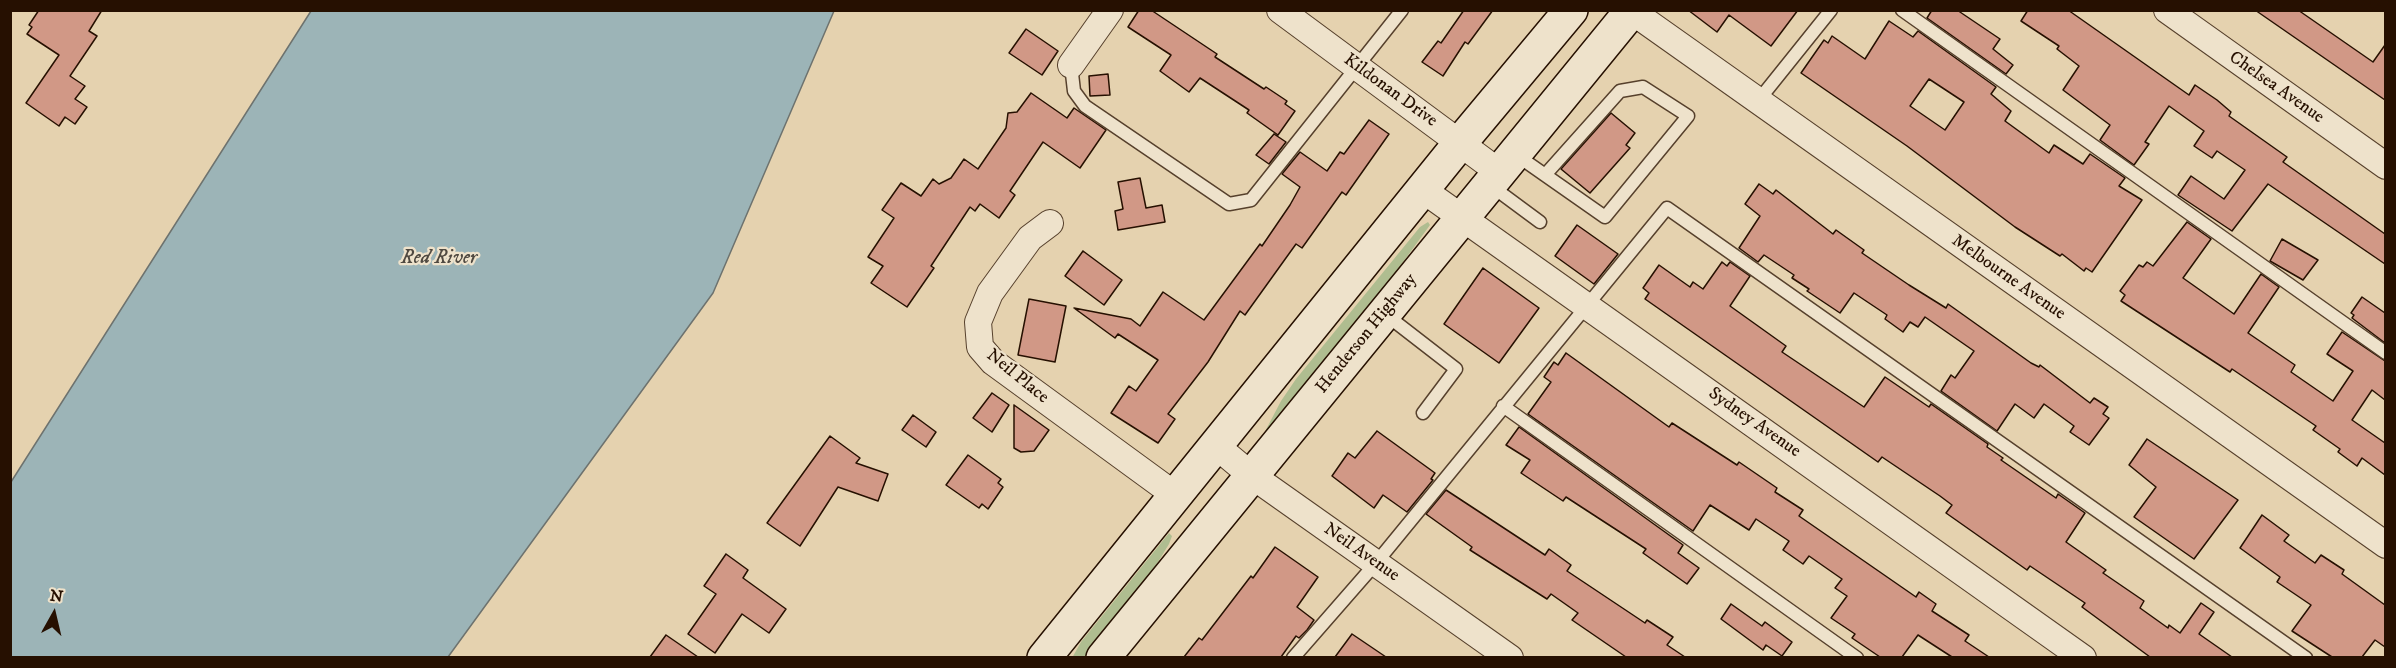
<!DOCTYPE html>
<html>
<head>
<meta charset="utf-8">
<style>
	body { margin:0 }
	#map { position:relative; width:2396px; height:668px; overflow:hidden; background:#e5d2af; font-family:"IM FELL DW Pica",serif }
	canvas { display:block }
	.frame { position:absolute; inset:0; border:12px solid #261001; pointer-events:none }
	.north { position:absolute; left:24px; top:584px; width:60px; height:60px; -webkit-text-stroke:4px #eee2cb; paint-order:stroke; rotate:8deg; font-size:16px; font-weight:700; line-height:24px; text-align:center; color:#261001 }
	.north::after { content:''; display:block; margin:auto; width:21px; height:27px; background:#261001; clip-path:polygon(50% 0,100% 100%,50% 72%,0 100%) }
</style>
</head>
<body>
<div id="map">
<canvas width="2396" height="668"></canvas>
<div class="frame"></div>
<div class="north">N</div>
</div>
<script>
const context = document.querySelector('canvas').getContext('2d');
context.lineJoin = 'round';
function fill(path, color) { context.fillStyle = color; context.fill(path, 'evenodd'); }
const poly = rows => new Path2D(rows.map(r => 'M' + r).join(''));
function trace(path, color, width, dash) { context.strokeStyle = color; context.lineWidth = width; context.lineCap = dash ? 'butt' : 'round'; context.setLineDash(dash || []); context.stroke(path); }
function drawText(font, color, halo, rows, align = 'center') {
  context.font = font + ' "IM FELL DW Pica",serif'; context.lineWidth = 4.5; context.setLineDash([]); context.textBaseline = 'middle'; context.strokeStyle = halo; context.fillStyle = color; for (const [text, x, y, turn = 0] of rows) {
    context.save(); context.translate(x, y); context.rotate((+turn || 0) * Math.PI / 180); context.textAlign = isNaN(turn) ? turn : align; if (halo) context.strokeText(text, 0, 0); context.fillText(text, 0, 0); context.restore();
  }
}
fill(poly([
	[1428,222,1430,225,1390,280,1260,441,1281,401,1296,379,1420,227],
	[1169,533,1172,536,1169,544,1133,603,1087,657,1072,658,1081,642]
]), '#afbd90');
const water = poly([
	[311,11,834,11,713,293,448,657,11,657,11,482,311,11]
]);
fill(water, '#9cb4b7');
trace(water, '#6d726e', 1.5);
const building = poly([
	[39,10,102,10,89,31,97,36,70,76,85,86,75,99,87,107,75,124,65,117,59,126,26,103,59,55,27,34,32,27,29,25,39,10],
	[1139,10,1151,10,1217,54,1215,57,1264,89,1266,87,1287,101,1285,104,1295,111,1278,135,1247,113,1249,110,1200,78,1189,92,1160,71,1171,55,1128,27,1139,10],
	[1464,10,1493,10,1468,44,1465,42,1443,76,1422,62,1438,41,1441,43,1464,10],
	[1688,10,1798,10,1771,46,1729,15,1717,32,1688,10],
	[1932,10,1957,10,2000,39,1993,49,2013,65,2006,74,1927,18,1932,10],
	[2028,10,2068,10,2189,95,2195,85,2217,100,2231,112,2229,116,2287,157,2283,162,2385,234,2385,264,2268,184,2232,231,2178,195,2191,176,2224,199,2245,170,2217,151,2212,158,2194,146,2204,131,2169,106,2145,142,2149,144,2134,165,2100,140,2110,125,2063,90,2079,66,2057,49,2059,46,2021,21,2028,10],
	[2255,10,2298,10,2373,62,2385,45,2385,100,2255,10],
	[1889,21,1913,37,1918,31,1996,87,1991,94,2011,111,2005,121,2049,153,2054,145,2083,164,2090,154,2125,178,2119,186,2142,200,2092,272,2086,268,2084,271,2062,254,2060,256,2015,227,1907,146,1801,73,1824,40,1828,43,1832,36,1865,59,1889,21],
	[1929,79,1964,102,1945,130,1910,106,1929,79],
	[1026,29,1058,51,1042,75,1009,53,1026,29],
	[1108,74,1110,95,1090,96,1089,76,1108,74],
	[1031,93,1067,118,1074,108,1106,130,1080,168,1043,142,1010,191,1015,195,999,218,980,204,975,211,970,207,931,266,934,268,907,307,871,283,883,266,868,257,894,218,882,210,901,183,921,196,933,179,939,184,951,178,964,159,978,169,1006,128,1008,113,1017,112,1031,93],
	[1611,113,1635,133,1626,145,1630,148,1590,193,1561,169,1611,113],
	[1369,120,1389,134,1346,195,1342,192,1302,248,1296,244,1245,315,1240,311,1208,362,1168,414,1175,419,1158,443,1111,413,1129,386,1136,391,1158,360,1118,334,1115,338,1074,308,1131,319,1140,326,1163,292,1204,320,1260,244,1262,246,1290,205,1300,187,1282,174,1300,152,1327,171,1340,152,1344,154,1369,120],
	[1274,134,1286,142,1269,164,1256,155,1274,134],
	[1140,178,1146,208,1162,205,1165,222,1118,230,1115,211,1123,209,1118,182,1140,178],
	[1759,184,1773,194,1776,190,1833,234,1836,230,1864,250,1862,253,1909,285,1946,308,1948,304,2031,363,2039,367,2040,365,2090,403,2094,398,2108,407,2103,414,2109,418,2089,445,2070,432,2074,426,2044,404,2034,418,2015,404,1997,431,1941,391,1951,375,1955,378,1974,351,1925,317,1918,327,1910,322,1903,332,1885,319,1887,315,1854,293,1840,313,1807,291,1809,289,1792,278,1794,275,1764,255,1758,262,1739,248,1760,216,1745,204,1759,184],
	[2187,222,2211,239,2183,278,2234,314,2261,274,2279,287,2248,333,2295,365,2291,372,2333,401,2353,371,2327,354,2342,332,2385,361,2385,400,2372,390,2352,420,2385,443,2385,475,2362,458,2357,466,2338,452,2340,449,2313,430,2316,426,2232,369,2230,372,2121,301,2125,295,2120,291,2139,265,2143,267,2147,262,2153,266,2187,222],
	[1577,225,1618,254,1594,284,1555,256,1577,225],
	[2282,239,2318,260,2303,280,2270,261,2282,239],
	[1083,251,1122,280,1104,305,1065,276,1083,251],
	[1722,262,1727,266,1730,262,1750,276,1730,306,1786,346,1782,352,1864,407,1885,377,1929,407,1931,404,1988,444,1987,447,2003,458,2001,460,2056,498,2058,494,2085,513,2066,542,2106,570,2103,573,2144,601,2140,608,2168,628,2169,625,2180,633,2201,603,2214,612,2199,634,2232,657,2150,657,2082,607,2085,603,2030,566,2027,570,1946,513,1952,505,1940,496,1882,457,1878,462,1645,299,1649,293,1643,288,1659,265,1690,287,1693,282,1703,289,1722,262],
	[1483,268,1539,308,1499,363,1444,324,1483,268],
	[2362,297,2385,313,2385,343,2352,318,2354,315,2351,313,2362,297],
	[1029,299,1066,306,1055,362,1018,355,1029,299],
	[1566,353,1669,427,1672,423,1737,465,1739,462,1777,488,1775,492,1803,510,1799,516,1916,597,1919,592,1936,604,1932,611,1969,635,1965,641,1989,657,1952,657,1918,635,1902,657,1880,657,1852,638,1855,634,1831,618,1847,596,1835,588,1842,579,1809,556,1803,564,1783,550,1789,541,1756,519,1749,530,1710,505,1693,531,1528,414,1551,382,1544,377,1554,362,1558,365,1566,353],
	[992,393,1009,405,992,432,973,418,992,393],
	[1014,405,1049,430,1034,451,1021,452,1014,448,1014,405],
	[913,415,936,432,926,447,902,430,913,415],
	[1519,427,1683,545,1678,553,1699,568,1687,584,1643,553,1646,549,1566,497,1563,501,1521,473,1530,460,1506,445,1519,427],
	[1377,431,1435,473,1431,479,1433,480,1407,512,1383,495,1374,508,1332,476,1348,453,1355,458,1377,431],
	[830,436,860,458,856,463,888,474,878,501,838,487,800,546,767,523,830,436],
	[2147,439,2238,500,2194,559,2134,517,2156,487,2129,465,2147,439],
	[968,455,1001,479,998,483,1003,487,988,509,982,504,979,508,946,485,968,455],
	[1446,490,1545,555,1549,549,1571,565,1567,571,1645,623,1647,620,1673,637,1667,645,1685,657,1626,657,1572,620,1578,613,1551,594,1547,599,1470,550,1472,547,1426,514,1446,490],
	[2262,515,2289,535,2284,541,2315,563,2321,555,2344,570,2342,574,2385,605,2385,647,2375,640,2362,657,2332,657,2292,631,2311,605,2277,582,2280,577,2240,548,2262,515],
	[1275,547,1318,577,1297,607,1314,620,1307,630,1299,638,1296,636,1281,657,1184,657,1199,638,1202,640,1251,576,1253,578,1275,547],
	[726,554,748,570,743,578,786,609,769,633,742,614,715,653,688,634,716,594,704,586,726,554],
	[1731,604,1762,626,1765,622,1792,642,1782,656,1766,645,1763,650,1721,619,1731,604],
	[1352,634,1386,657,1335,657,1352,634],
	[666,635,698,657,650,657,666,635]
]);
fill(building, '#d19886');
trace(building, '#261001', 1.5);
const lane = poly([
	[1902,10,2386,353],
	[1071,65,1074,91,1085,106,1229,204,1251,200,1402,10],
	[1758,101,1831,10],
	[1515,154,1605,217,1688,116,1643,87,1620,91,1545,175],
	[1490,185,1540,222],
	[1385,314,1456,369,1423,413],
	[1503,406,1857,658],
	[1293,658,1376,563,1667,208,2306,658]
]);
const street = poly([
	[1280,10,1499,172],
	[1630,10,2386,545],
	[2167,10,2386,166],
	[1071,65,1110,10],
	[1423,190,2083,658],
	[1050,223,1030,238,990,293,978,322,980,347,993,362,1175,495],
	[1215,445,1251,475,1510,658]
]);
const secondary = poly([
	[1044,658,1460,143,1571,10],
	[1103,658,1632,10]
]);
trace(lane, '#56402c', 15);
trace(street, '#56402c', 28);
trace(secondary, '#261001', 36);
trace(lane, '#eee2cb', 12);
trace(street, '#eee2cb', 26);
trace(secondary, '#eee2cb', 33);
drawText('18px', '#261001', '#eee2cb', [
	["Chelsea Avenue",2276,88,35],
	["Kildonan Drive",1390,91,36],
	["Melbourne Avenue",2008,278,35],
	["Henderson Highway",1367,334,-51],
	["Neil Place",1017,377,39],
	["Sydney Avenue",1754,423,35],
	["Neil Avenue",1361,553,35]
]);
drawText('italic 20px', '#4f4941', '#eee2cb', [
	["Red River",439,259]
]);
</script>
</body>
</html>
